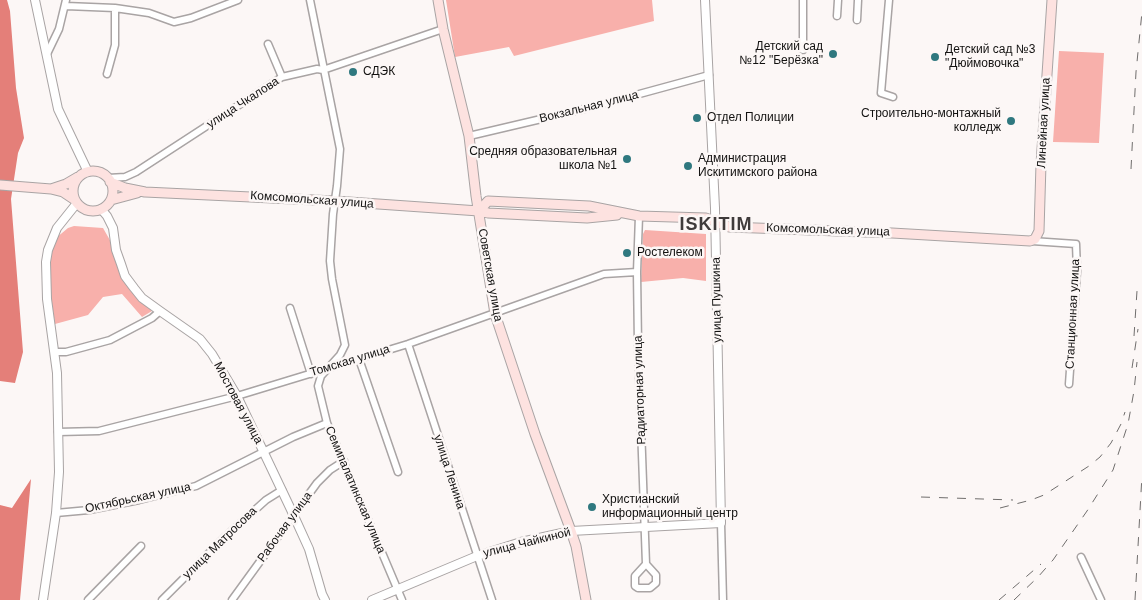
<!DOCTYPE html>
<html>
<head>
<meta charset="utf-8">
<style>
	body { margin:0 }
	canvas { display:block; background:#fcf7f6 }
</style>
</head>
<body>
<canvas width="1142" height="600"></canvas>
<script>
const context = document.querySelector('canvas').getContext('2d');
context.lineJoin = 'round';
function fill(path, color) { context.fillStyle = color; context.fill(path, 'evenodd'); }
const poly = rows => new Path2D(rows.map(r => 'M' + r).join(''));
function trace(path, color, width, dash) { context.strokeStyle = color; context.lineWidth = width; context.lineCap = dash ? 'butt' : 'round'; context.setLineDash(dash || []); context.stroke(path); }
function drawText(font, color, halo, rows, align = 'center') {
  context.font = font + ' Helvetica,sans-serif'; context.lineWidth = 5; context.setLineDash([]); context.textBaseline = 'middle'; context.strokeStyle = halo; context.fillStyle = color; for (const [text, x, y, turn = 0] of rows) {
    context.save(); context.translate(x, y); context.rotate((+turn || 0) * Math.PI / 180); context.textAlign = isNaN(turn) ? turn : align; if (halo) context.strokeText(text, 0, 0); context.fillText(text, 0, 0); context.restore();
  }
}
fill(poly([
	[446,0,652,0,654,21,514,56,509,47,455,57],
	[1059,51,1104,53,1099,143,1053,142],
	[74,226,103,228,111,242,116,261,129,288,152,311,142,317,122,294,103,297,88,315,55,324,50,290,51,251,56,238,68,228],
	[645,230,706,234,706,281,683,278,641,282,643,234]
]), '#f8b0ab');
fill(poly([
	[0,0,7,0,10,11,16,88,24,138,18,153,11,199,23,352,15,383,0,381],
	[31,479,20,600,0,600,0,505,12,508]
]), '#e47f79');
const minor = poly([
	[310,0,340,149,337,186,333,214,330,261,332,279,345,345,340,355,321,376,318,386,327,423,402,600],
	[803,0,803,50],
	[889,0,881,93,893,97],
	[66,6,115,8,149,13,174,22,191,18,238,0],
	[837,16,838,0],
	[857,20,858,0],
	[268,44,282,77],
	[47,54,59,29,66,0],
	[107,74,115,45,115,8],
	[469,136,588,108,709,75],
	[108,178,125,177,136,172,282,77,317,69,323,70,443,29],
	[639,216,637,272,638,345,646,564,635,576,635,586,638,588,650,588,656,583,656,575,646,564],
	[1032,241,1076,244,1077,271,1069,384],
	[290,308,311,374],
	[408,344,492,600],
	[56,352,66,352,110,340,152,318,160,311],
	[359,359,398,472],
	[58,432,99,431,237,396,408,344,604,274,637,272],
	[56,513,89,510,139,500,196,486,293,437,327,423],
	[721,523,723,600],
	[1081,557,1101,600],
	[88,600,141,546],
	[162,600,226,536,266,500,282,490],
	[232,600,317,483,330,470,344,461]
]);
const tertiary = poly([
	[35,0,58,109,88,172],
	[101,209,107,216,113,228,116,250,121,264,125,276,134,288,142,298,160,311,200,339,212,354,237,396,294,516,309,549,322,594,325,600],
	[43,600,56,513,59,472,57,373,47,299,46,262,48,250,57,228,77,203],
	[372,600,477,556,521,542,571,531,721,523,715,208,705,0]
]);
const secondary = poly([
	[438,0,443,29,469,136,476,196,495,314,535,434,571,531,576,546,586,600],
	'73 191a20 20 0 1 1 40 0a20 20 0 1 1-40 0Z',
	[110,182,125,188,145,192,335,201,479,211,488,213,587,218,617,215],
	[0,185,51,189,63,192,75,200],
	[51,189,66,184,78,177],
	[111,200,137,193],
	[479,211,488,201,589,206,639,216,706,218,729,227,892,233,1030,241,1035,239,1039,231,1041,164,1052,0]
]);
trace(minor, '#a9a4a4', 9);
trace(tertiary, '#a9a4a4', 10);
trace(secondary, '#a9a4a4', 11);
trace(minor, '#fff', 6);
trace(tertiary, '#fff', 8);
trace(secondary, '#fde2e0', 9);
trace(poly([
	[1131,169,1136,72,1142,12],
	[1134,336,1137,291],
	[1132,368,1138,329],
	[921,497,1013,500],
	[1000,508,1031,500,1044,495,1089,466,1100,457,1111,443,1121,424,1125,412],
	[999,600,1041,564],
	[1014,600,1038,577,1053,560,1087,511,1113,470,1128,424,1134,391,1137,362],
	[1135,600,1142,475]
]), '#6f6d6c', 1, [9, 9]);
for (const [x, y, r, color] of [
	[833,54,5,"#2f787f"],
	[935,57,5,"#2f787f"],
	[353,72,5,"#2f787f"],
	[697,118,5,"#2f787f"],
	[1011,121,5,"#2f787f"],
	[627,159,5,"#2f787f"],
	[688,166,5,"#2f787f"],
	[627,253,5,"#2f787f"],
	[592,507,5,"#2f787f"]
]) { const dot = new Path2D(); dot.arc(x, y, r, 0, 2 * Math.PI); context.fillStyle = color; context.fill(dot); trace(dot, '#fcf7f6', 2); }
drawText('12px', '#121110', '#fcf7f6', [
	["Детский сад",823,47,"right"],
	["№12 \"Берёзка\"",823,61,"right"],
	["Детский сад №3",945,50],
	["\"Дюймовочка\"",945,64],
	["СДЭК",363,72],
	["Строительно-монтажный",1001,114,"right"],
	["колледж",1001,128,"right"],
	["Отдел Полиции",707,118],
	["Средняя образовательная",617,152,"right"],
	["школа №1",617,166,"right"],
	["Администрация",698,159],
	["Искитимского района",698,173],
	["Ростелеком",637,253],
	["Христианский",602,500],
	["информационный центр",602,514]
], 'left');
drawText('12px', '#121110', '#fcf7f6', [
	["улица Чкалова",243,103,-33],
	["Вокзальная улица",589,107,-14],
	["Линейная улица",1044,123,-87],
	["Комсомольская улица",312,200,4],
	["Комсомольская улица",828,230,2],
	["Советская улица",490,275,80],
	["улица Пушкина",717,300,-91],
	["Станционная улица",1073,314,-87],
	["Томская улица",350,361,-17],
	["Радиаторная улица",640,390,-92],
	["Мостовая улица",238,403,62],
	["улица Ленина",449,472,72],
	["Семипалатинская улица",355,490,67],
	["Октябрьская улица",138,498,-12],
	["Рабочая улица",285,527,-54],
	["улица Матросова",220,543,-44],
	["улица Чайкиной",527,543,-14]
]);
context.letterSpacing = '1px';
drawText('bold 18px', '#3f3b3b', '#fcf7f6', [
	["ISKITIM",716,225]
]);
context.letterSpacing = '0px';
</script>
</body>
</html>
